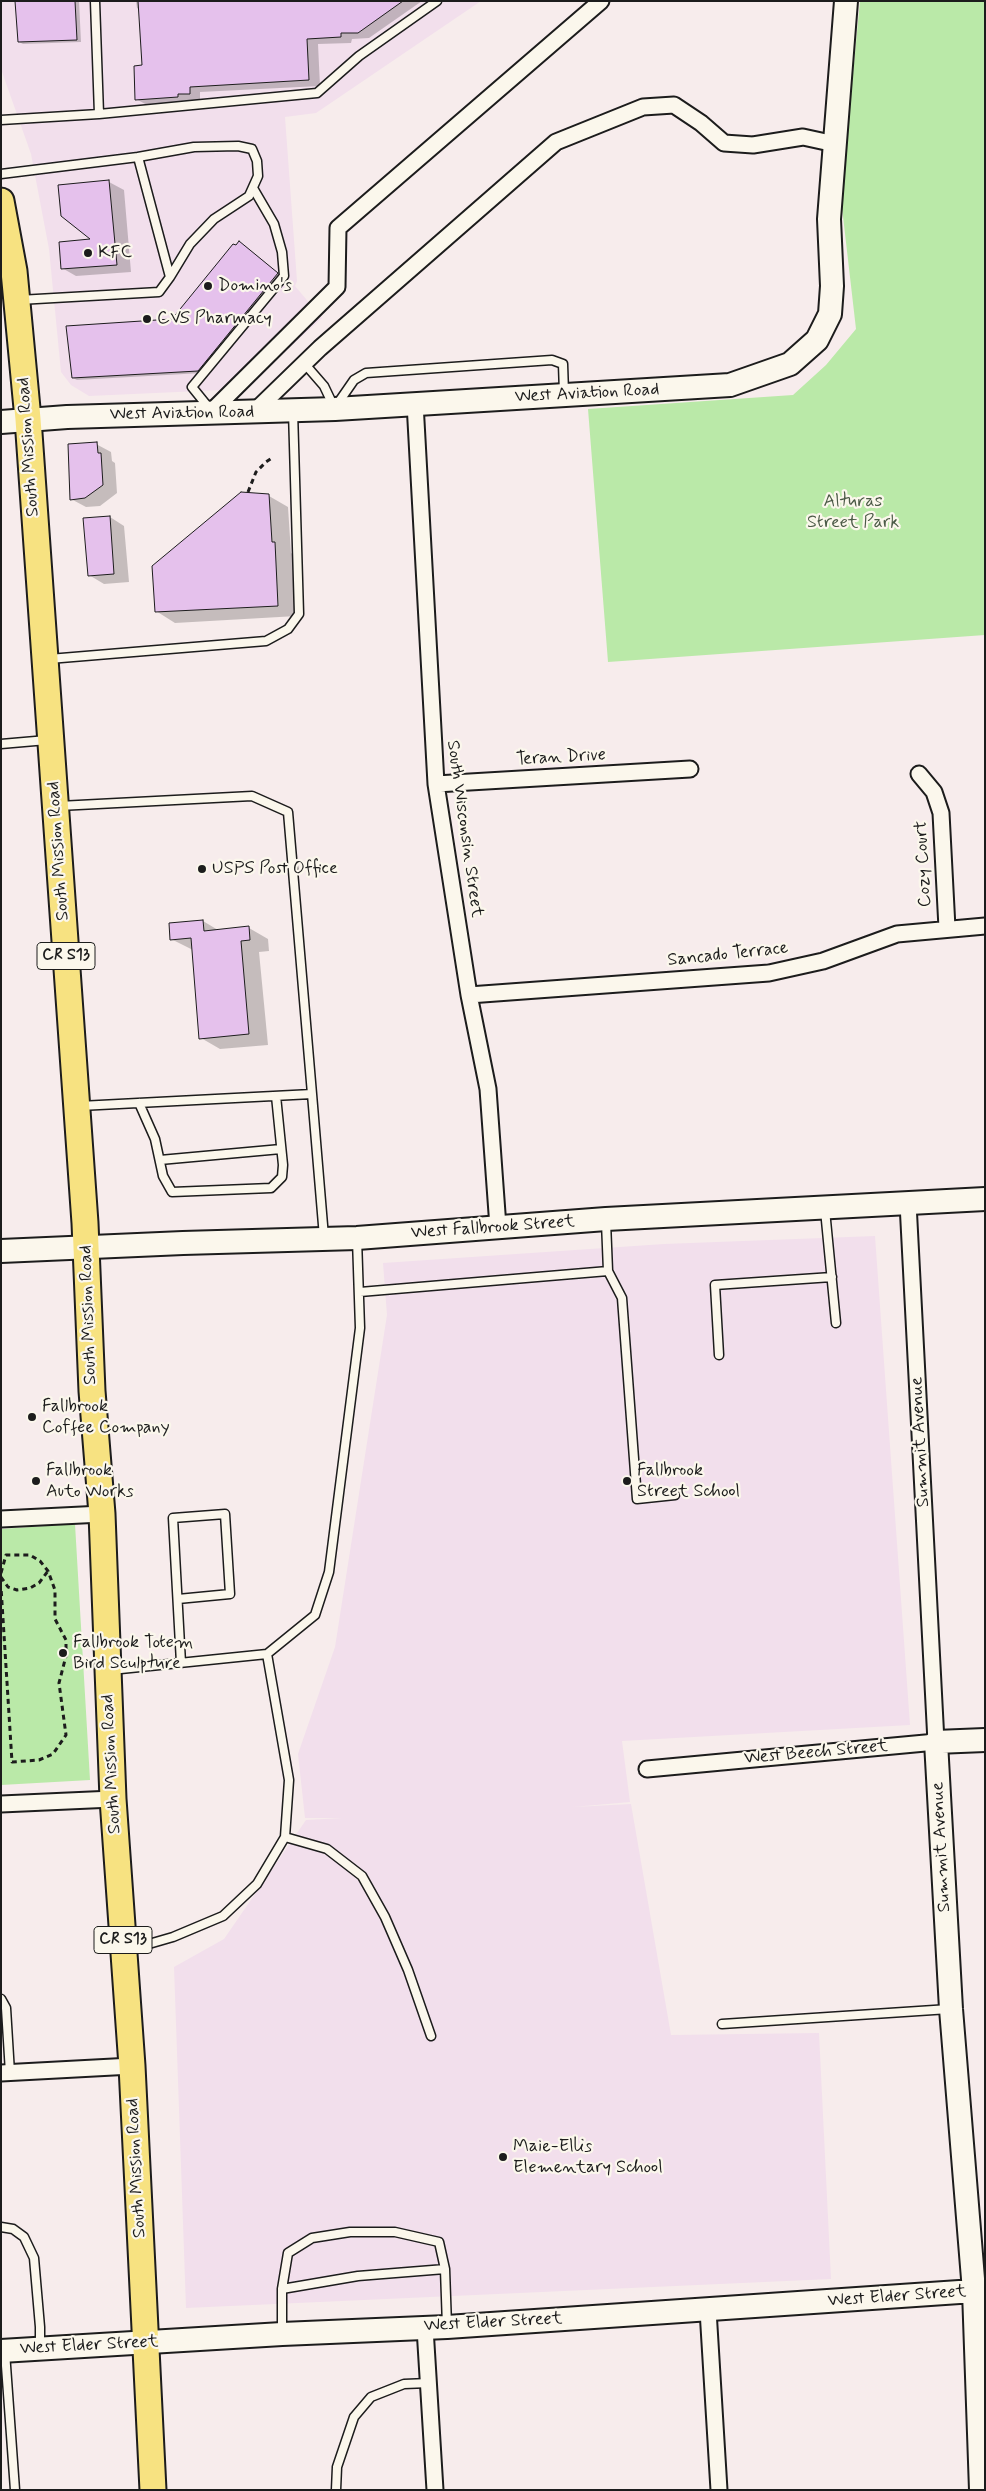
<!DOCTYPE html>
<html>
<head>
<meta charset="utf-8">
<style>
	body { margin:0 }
	#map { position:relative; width:986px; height:2491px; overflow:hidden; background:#f7ecec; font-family:Mynerve,sans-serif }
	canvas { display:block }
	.frame { position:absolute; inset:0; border:2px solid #1c1c1c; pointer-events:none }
</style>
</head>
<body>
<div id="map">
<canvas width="986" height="2491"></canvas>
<div class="frame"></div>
</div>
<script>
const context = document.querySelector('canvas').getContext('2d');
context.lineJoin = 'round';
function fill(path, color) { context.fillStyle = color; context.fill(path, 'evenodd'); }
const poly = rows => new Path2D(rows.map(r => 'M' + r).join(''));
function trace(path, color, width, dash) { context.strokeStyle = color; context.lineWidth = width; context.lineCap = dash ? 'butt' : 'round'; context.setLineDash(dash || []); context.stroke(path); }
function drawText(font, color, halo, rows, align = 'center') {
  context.font = font + ' Mynerve,sans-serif'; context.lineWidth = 4.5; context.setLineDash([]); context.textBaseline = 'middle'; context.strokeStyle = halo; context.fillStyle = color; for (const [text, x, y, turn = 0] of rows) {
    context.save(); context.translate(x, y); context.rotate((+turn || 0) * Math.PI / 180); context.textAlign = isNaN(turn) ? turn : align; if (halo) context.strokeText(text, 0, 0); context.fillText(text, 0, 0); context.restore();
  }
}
fill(poly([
	[1,1,481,1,316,113,285,117,297,281,295,286,322,318,244,389,89,396,71,385,61,372,49,249,31,154,1,69],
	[875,1236,910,1725,622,1741,630,1802,573,1807,631,1804,671,2035,819,2033,831,2279,186,2308,174,1967,224,1939,306,1820,342,1818,305,1818,298,1754,335,1647,387,1315,383,1263,664,1244]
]), '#f2dfec');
fill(poly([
	[860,1,985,1,985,635,608,662,588,409,793,395,826,365,856,329,841,199],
	[75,1524,90,1780,1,1785,1,1529]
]), '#bae9a8');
fill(poly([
	[16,1,79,1,81,42,23,44,19,42],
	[136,1,422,1,369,38,352,39,351,43,318,44,320,86,200,92,200,100,188,100,188,103,147,105,136,99,143,66,140,10,137,8],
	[109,182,124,190,131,272,76,276,62,268,94,240],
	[244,245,282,276,202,373,77,380,73,378,173,320],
	[96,444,111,452,112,461,115,463,117,493,100,506,86,507,71,499],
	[269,496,288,507,291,553,294,555,297,616,175,623,156,611],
	[110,517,124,526,129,582,104,584,89,575],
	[203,921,218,930,249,928,268,939,269,951,259,952,268,1045,220,1049,201,1038,193,950,171,939]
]), '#0003');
const building = poly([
	[15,1,75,1,77,40,18,42,15,1],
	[138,1,403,1,358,33,341,33,341,37,307,39,309,80,190,87,190,94,178,94,178,97,135,100,134,66,142,65,138,1],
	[109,180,117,265,61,269,59,242,90,239,61,216,58,185,109,180],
	[239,241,278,273,198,371,72,378,66,326,172,319,233,244,236,245,239,241],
	[97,442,98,453,101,453,103,485,85,498,70,500,68,444,97,442],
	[241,492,269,494,272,542,275,542,278,606,155,612,152,566,241,492],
	[110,516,114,574,88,576,83,518,110,516],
	[203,920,204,931,249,926,250,940,241,941,249,1034,199,1039,191,938,170,940,169,923,203,920]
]);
fill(building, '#e5c1ec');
trace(building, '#1c1c1c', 1);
const lane = poly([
	[99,114,317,93,359,56,437,1],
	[1,120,99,114,95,1],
	[138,157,194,147,238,146,252,149,257,161,258,176,249,196,214,219,190,244,170,277],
	[1,174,138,157,170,277,159,292,19,300],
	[304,363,324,386,334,407],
	[336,406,354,380,366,373,552,360,563,364,564,393],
	[209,408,192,387,284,276,282,252,274,224,253,188],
	[49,659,266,641,288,629,299,614,293,411],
	[1,744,47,740],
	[59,806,252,796,288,812,312,1094],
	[139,1103,155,1139,163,1176,172,1192,271,1188,282,1177,283,1165,276,1096],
	[80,1106,312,1094,324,1237],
	[160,1160,281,1149],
	[825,1210,836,1323],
	[608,1271,622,1298,637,1499,675,1495],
	[360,1292,608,1271,606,1222],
	[719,1355,715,1285,832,1277],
	[178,1599,230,1594,225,1514,173,1518,181,1663],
	[111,1670,267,1654,315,1615,329,1572,360,1328,357,1239],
	[285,1837,327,1849,362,1876,385,1917,408,1970,431,2036],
	[128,1950,173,1937,223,1916,257,1884,285,1837,289,1780,267,1654],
	[1,1999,6,2008,10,2073],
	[722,2024,949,2009],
	[1,2227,13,2229,24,2237,34,2258,40,2327,40,2346],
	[282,2289,358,2276,445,2269],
	[282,2332,282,2289,288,2253,312,2238,350,2232,395,2232,439,2242,445,2269,447,2326],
	[5,2352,15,2490],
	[336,2490,337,2467,354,2417,371,2397,404,2384,429,2383]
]);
const street = poly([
	[415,403,436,784,469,995,488,1089,498,1227],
	[211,412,337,287,338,228,601,1],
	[254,412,320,348,556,142,643,107,674,105,701,123,724,143,753,145,803,137,835,144],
	[919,774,934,792,941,813,947,928],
	[436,784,690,769],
	[469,995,769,973,823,961,897,934,985,926],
	[1,1519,102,1514],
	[647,1769,936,1742,908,1203],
	[1,1804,113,1799],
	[1,2073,132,2066],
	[708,2310,719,2490],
	[425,2328,435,2490]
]);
const secondary = poly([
	[1,422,67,417,335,409,730,385,790,364,817,340,830,314,832,286,829,219,846,1],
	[1,1251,183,1243,357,1238,606,1219,985,1199],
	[1,2351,282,2334,447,2327,974,2291],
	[981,2490,974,2291,951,2009,936,1742,985,1740]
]);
const primary = poly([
	[1,201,14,271,28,419,85,1223,92,1391,102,1514,113,1799,132,2066,153,2490]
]);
trace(lane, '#1c1c1c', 11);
trace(street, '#1c1c1c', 19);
trace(secondary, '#1c1c1c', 26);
trace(primary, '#1c1c1c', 29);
trace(poly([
	[248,492,256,472,266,462,272,458],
	[1,1573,6,1555,30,1555,40,1561,48,1571,55,1590,55,1619,66,1640,66,1656,59,1683,66,1735,53,1754,39,1760,12,1762,1,1587],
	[1,1577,8,1587,17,1590,30,1588,39,1583,48,1571]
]), '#1c1c1c', 3, [5, 4]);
trace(lane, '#fbf7ec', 8);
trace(street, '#fbf7ec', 15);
trace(secondary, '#fbf7ec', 22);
trace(primary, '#f7e281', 25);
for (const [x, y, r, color] of [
	[88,253,5,"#1c1c1c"],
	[208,286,5,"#1c1c1c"],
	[147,319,5,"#1c1c1c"],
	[202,869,5,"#1c1c1c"],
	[32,1417,5,"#1c1c1c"],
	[36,1481,5,"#1c1c1c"],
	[627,1481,5,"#1c1c1c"],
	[63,1653,5,"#1c1c1c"],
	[503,2157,5,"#1c1c1c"]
]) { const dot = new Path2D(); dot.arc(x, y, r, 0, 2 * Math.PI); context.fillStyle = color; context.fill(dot); trace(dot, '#fbf7ec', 2); }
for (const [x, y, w] of [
	[66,956,58],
	[123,1940,58]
]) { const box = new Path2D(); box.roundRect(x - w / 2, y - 13.5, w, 27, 4); context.fillStyle = '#fbf7ec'; context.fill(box); trace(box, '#1c1c1c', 1); }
drawText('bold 16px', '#1c1c1c', null, [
	["CR S13",66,956],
	["CR S13",123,1940]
]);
drawText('18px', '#1c1c1c', '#fbf7ec', [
	["KFC",98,253],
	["Domino's",218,286],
	["CVS Pharmacy",157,319],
	["USPS Post Office",212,869],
	["Fallbrook",42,1407],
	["Coffee Company",42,1428],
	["Fallbrook",46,1471],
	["Auto Works",46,1492],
	["Fallbrook",637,1471],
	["Street School",637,1492],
	["Fallbrook Totem",73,1643],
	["Bird Sculpture",73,1664],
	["Maie-Ellis",513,2147],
	["Elementary School",513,2168]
], 'left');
drawText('18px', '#1c1c1c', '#fbf7ec', [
	["West Aviation Road",587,394,-3],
	["West Aviation Road",182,414,-1],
	["South Mission Road",29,447,-94],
	["Teran Drive",561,758,-3],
	["South Wisconsin Street",464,829,82],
	["South Mission Road",59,851,-94],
	["Cozy Court",924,864,-93],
	["Sancado Terrace",728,955,-6],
	["West Fallbrook Street",493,1228,-4],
	["South Mission Road",89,1315,-92],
	["Summit Avenue",921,1442,-93],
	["West Beech Street",816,1753,-5],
	["South Mission Road",112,1764,-93],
	["Summit Avenue",942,1847,-93],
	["South Mission Road",137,2168,-93],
	["West Elder Street",897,2297,-4],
	["West Elder Street",493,2323,-3],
	["West Elder Street",89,2346,-3]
]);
drawText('18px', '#4b5a46', '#fbf7ec', [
	["Alturas",853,502],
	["Street Park",853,523]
]);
</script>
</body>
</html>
